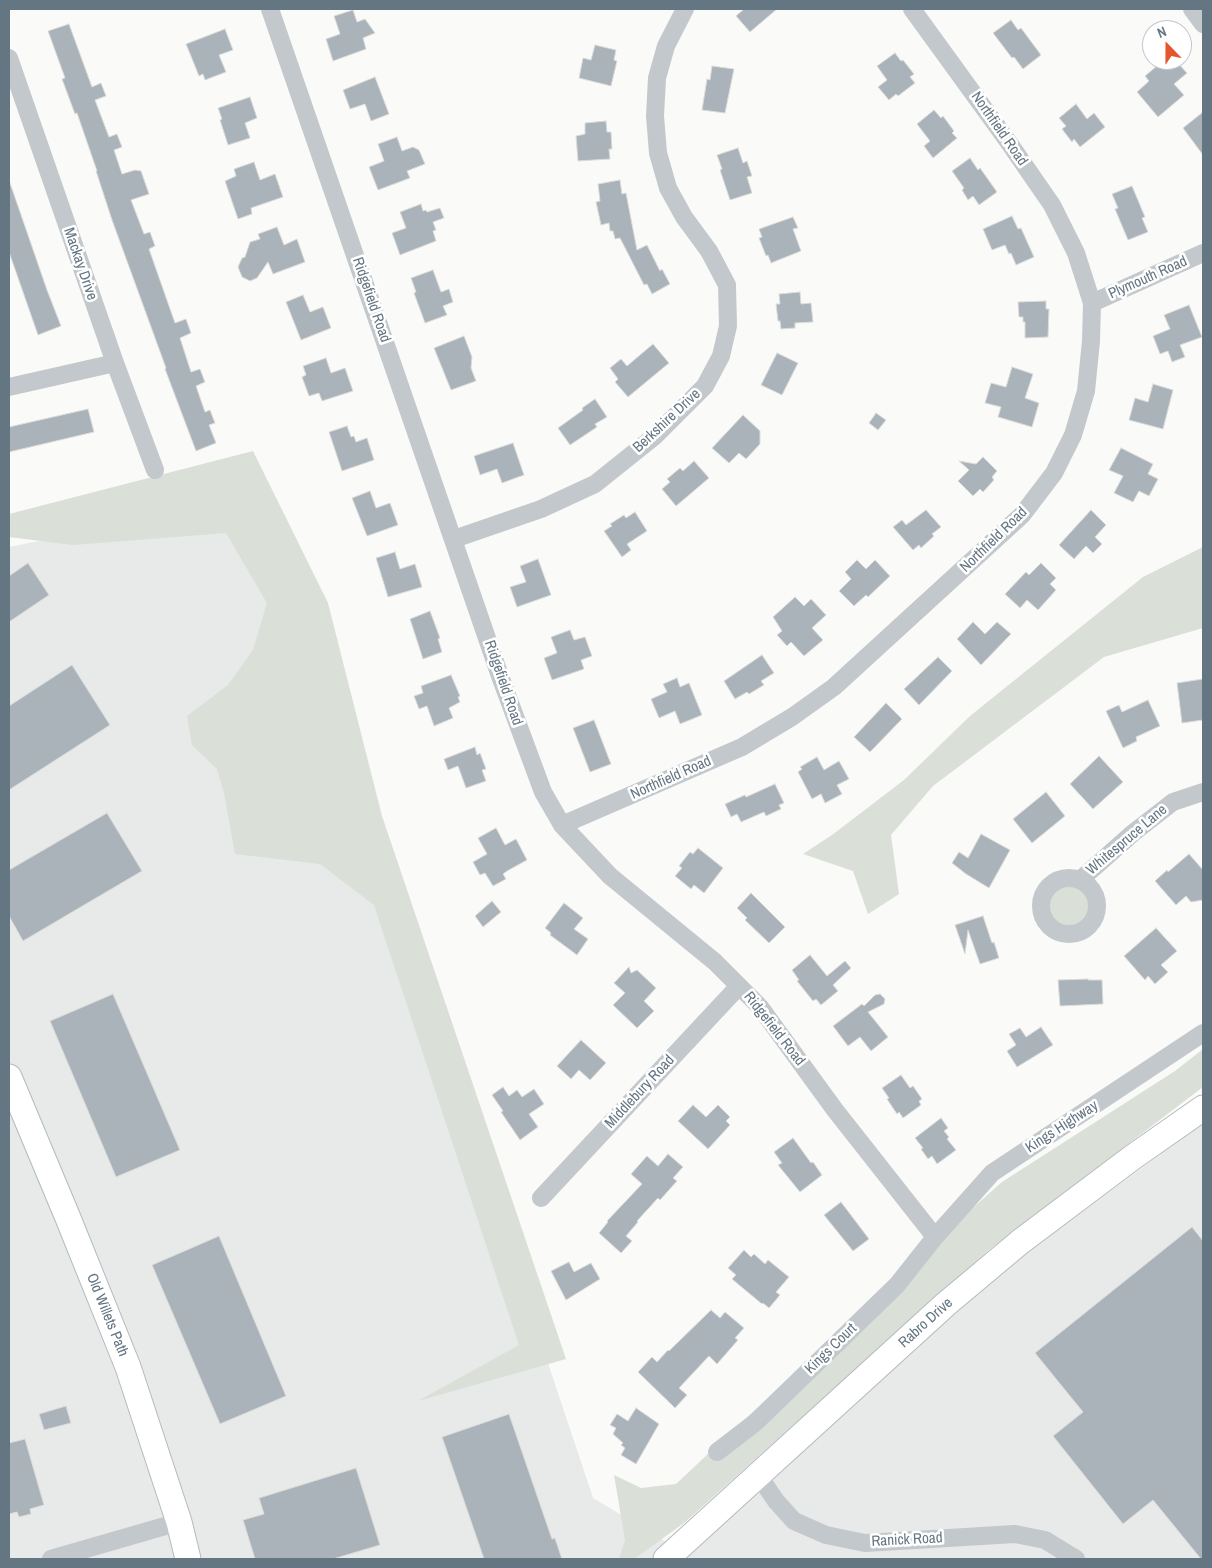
<!DOCTYPE html>
<html>
<head>
<meta charset="utf-8">
<style>
	body { margin:0 }
	#map { position:relative; width:1212px; height:1568px; overflow:hidden; background:#fafaf8; font-family:"Archivo Narrow",sans-serif }
	canvas { display:block }
	.frame { position:absolute; inset:0; border:10px solid #657683; pointer-events:none }
	.north { position:absolute; left:1142px; top:20px; width:50px; height:50px; box-sizing:border-box; background:#fff; border:1px solid #c1c8cd; border-radius:50%; rotate:338deg; font-size:14px; font-weight:700; line-height:20px; text-align:center; color:#657683 }
	.north::after { content:''; display:block; margin:auto; width:18px; height:22px; background:#e4572e; clip-path:polygon(50% 0,100% 100%,50% 72%,0 100%) }
</style>
</head>
<body>
<div id="map">
<canvas width="1212" height="1568"></canvas>
<div class="frame"></div>
<div class="north">N</div>
</div>
<script>
const context = document.querySelector('canvas').getContext('2d');
context.lineJoin = 'round';
function fill(path, color) { context.fillStyle = color; context.fill(path, 'evenodd'); }
const poly = rows => new Path2D(rows.map(r => 'M' + r).join(''));
function trace(path, color, width, dash) { context.strokeStyle = color; context.lineWidth = width; context.lineCap = dash ? 'butt' : 'round'; context.setLineDash(dash || []); context.stroke(path); }
function drawText(font, color, halo, rows, align = 'center') {
  context.font = font + ' "Archivo Narrow",sans-serif'; context.lineWidth = 5; context.setLineDash([]); context.textBaseline = 'middle'; context.strokeStyle = halo; context.fillStyle = color; for (const [text, x, y, turn = 0] of rows) {
    context.save(); context.translate(x, y); context.rotate((+turn || 0) * Math.PI / 180); context.textAlign = isNaN(turn) ? turn : align; if (halo) context.strokeText(text, 0, 0); context.fillText(text, 0, 0); context.restore();
  }
}
fill(poly([
	[259,497,593,1498,683,1552,1014,1262,1203,1123,1203,1559,9,1559,9,547]
]), '#e8e9e9');
fill(poly([
	[253,451,328,603,382,816,566,1359,418,1401,519,1345,374,905,320,864,235,854,224,793,217,769,192,745,187,716,228,685,253,650,267,603,226,533,73,545,9,537,9,514],
	[1203,547,1203,628,1104,657,933,786,891,835,899,894,868,914,853,871,803,854,832,835,904,780,970,716,1143,577],
	'1046 907a24 24 0 1 1 48 0a24 24 0 1 1-48 0Z',
	[1203,1049,1203,1087,990,1249,684,1523,634,1559,619,1559,625,1540,614,1475,641,1488,676,1484,922,1253,1002,1182,1175,1071]
]), '#dadfd7');
const building = poly([
	[744,9,777,9,750,32,736,16,744,9],
	[353,10,357,22,365,19,375,33,363,38,366,49,333,61,326,39,340,34,334,16,353,10],
	[1011,20,1018,30,1021,28,1041,55,1023,69,1014,57,1012,58,993,33,1011,20],
	[69,24,92,87,101,83,106,96,95,100,109,137,117,134,122,147,114,150,122,174,135,170,141,171,149,194,131,200,144,234,150,232,155,246,149,249,175,323,186,319,191,333,180,338,191,372,200,369,205,382,196,386,205,412,210,410,215,423,209,425,216,443,196,451,165,369,166,368,112,220,96,171,97,171,77,113,75,114,62,79,65,78,48,31,69,24],
	[225,29,233,50,219,55,226,72,205,80,203,74,199,76,186,44,225,29],
	[595,45,616,50,614,60,617,61,611,86,579,78,583,58,591,60,595,45],
	[895,53,901,61,903,60,914,74,910,77,915,83,898,96,896,94,889,100,878,87,887,80,877,66,895,53],
	[1164,60,1175,60,1187,73,1174,84,1184,95,1158,117,1137,92,1149,81,1145,76,1164,60],
	[712,66,734,69,725,113,702,110,707,79,710,80,712,66],
	[375,77,389,114,371,121,365,104,350,109,343,90,375,77],
	[250,97,257,118,245,123,250,138,228,145,220,120,222,119,218,108,250,97],
	[1076,104,1087,119,1094,113,1105,127,1080,147,1074,139,1072,142,1062,129,1066,126,1059,118,1076,104],
	[934,110,941,118,943,116,954,131,952,133,957,138,933,158,924,146,930,141,917,124,934,110],
	[1203,112,1203,155,1183,128,1203,112],
	[606,121,607,132,611,132,612,149,609,149,610,159,578,161,576,136,585,134,585,123,606,121],
	[397,137,402,151,413,147,419,150,425,164,407,171,410,178,378,190,369,167,384,161,378,144,397,137],
	[738,148,743,163,747,161,752,176,747,177,752,193,730,200,720,170,722,169,717,155,738,148],
	[970,158,978,170,980,168,997,192,979,205,973,196,968,200,962,190,964,188,952,171,970,158],
	[254,162,260,180,275,174,283,197,251,208,252,214,238,219,225,181,236,176,234,169,254,162],
	[620,180,622,194,626,193,637,250,647,245,660,271,662,269,670,284,652,294,647,284,644,285,620,238,615,239,613,231,610,231,609,223,601,225,596,202,600,201,598,184,620,180],
	[9,183,10,183,47,290,61,326,38,335,9,252,9,183],
	[1132,186,1145,217,1142,218,1148,232,1128,240,1115,209,1118,208,1112,194,1132,186],
	[421,204,423,211,426,210,427,212,440,208,444,218,433,222,436,230,433,231,436,241,400,255,392,233,406,228,400,212,421,204],
	[1012,216,1018,229,1021,228,1034,257,1016,265,1011,253,1009,254,1005,245,992,250,983,229,1012,216],
	[793,217,798,228,793,229,801,251,771,263,768,255,766,256,759,238,762,237,759,229,793,217],
	[277,227,284,245,297,239,305,262,273,274,268,262,257,278,250,281,242,277,238,267,242,258,245,257,250,242,260,239,258,234,277,227],
	[433,270,441,292,449,289,453,302,443,306,447,315,425,323,414,293,416,292,411,278,433,270],
	[800,292,801,304,811,303,813,322,795,323,795,328,781,329,780,321,778,321,776,304,780,304,779,294,800,292],
	[303,295,310,312,323,307,331,328,301,340,286,302,303,295],
	[1046,301,1046,309,1049,309,1048,337,1025,338,1025,322,1023,322,1023,317,1019,317,1018,302,1046,301],
	[1189,305,1202,337,1180,345,1185,357,1172,362,1168,351,1160,354,1153,336,1170,329,1164,315,1189,305],
	[464,336,472,357,471,368,476,381,451,390,434,348,464,336],
	[653,344,669,363,628,397,615,382,618,379,610,368,621,359,627,366,653,344],
	[777,353,798,363,782,395,761,385,777,353],
	[326,358,331,373,345,368,353,391,322,401,319,393,309,396,302,377,306,375,303,366,326,358],
	[1012,367,1033,374,1025,398,1039,403,1032,427,998,417,1001,407,985,403,991,383,1006,387,1012,367],
	[1153,384,1173,390,1163,429,1129,420,1135,398,1148,402,1153,384],
	[595,399,607,417,595,424,597,427,570,445,558,428,583,410,582,408,595,399],
	[88,409,94,432,9,452,9,427,88,409],
	[876,413,886,420,878,430,869,423,876,413],
	[743,415,760,431,760,444,746,459,739,453,729,463,712,448,743,415],
	[347,426,351,437,354,436,356,442,367,438,374,460,342,471,329,432,347,426],
	[513,443,524,475,502,483,497,469,480,475,474,456,513,443],
	[1121,448,1153,464,1148,474,1158,479,1149,496,1139,491,1133,502,1114,493,1123,476,1109,470,1121,448],
	[983,457,997,471,992,477,994,480,983,492,980,489,973,496,958,481,969,470,959,461,976,464,983,457],
	[694,461,709,478,676,506,662,489,670,482,667,479,680,468,683,471,694,461],
	[370,491,376,508,390,503,398,525,367,536,352,498,370,491],
	[926,510,941,527,932,534,934,536,921,548,919,545,913,550,893,527,902,520,906,525,926,510],
	[1091,510,1106,525,1095,537,1102,544,1093,553,1086,546,1074,559,1059,545,1091,510],
	[635,512,647,531,627,544,631,550,622,557,604,531,612,526,610,524,624,515,626,518,635,512],
	[395,552,400,569,415,564,422,587,388,597,376,558,395,552],
	[538,559,551,595,517,607,510,587,526,582,520,566,538,559],
	[857,560,866,569,875,560,890,576,868,597,866,595,854,606,839,591,851,579,845,572,857,560],
	[28,563,49,595,9,622,9,576,28,563],
	[1041,563,1056,578,1050,584,1056,590,1038,610,1027,600,1020,608,1005,594,1026,572,1029,575,1041,563],
	[795,597,804,606,811,599,826,615,812,628,823,640,804,656,791,642,787,646,777,635,782,631,773,617,795,597],
	[430,611,440,638,438,639,442,652,423,659,410,619,430,611],
	[973,622,985,634,997,622,1011,634,981,665,957,639,973,622],
	[570,630,574,640,585,637,592,656,581,660,584,669,552,680,544,658,557,653,551,637,570,630],
	[762,655,774,673,761,681,764,685,749,694,747,692,735,699,724,681,762,655],
	[938,657,952,671,919,705,904,689,938,657],
	[72,665,110,725,9,790,9,706,72,665],
	[451,675,460,696,458,697,460,702,449,708,453,718,434,726,427,706,419,709,414,696,423,693,421,686,451,675],
	[677,678,680,687,689,683,702,715,680,724,675,711,659,718,651,699,667,692,663,684,677,678],
	[1203,679,1203,720,1182,723,1177,683,1203,679],
	[1148,700,1160,726,1136,737,1137,741,1123,748,1106,711,1119,705,1122,712,1148,700],
	[886,703,902,719,870,752,854,737,886,703],
	[594,720,611,764,590,772,573,728,594,720],
	[475,747,477,755,480,753,486,769,482,770,486,781,466,788,458,766,448,770,444,759,475,747],
	[1099,756,1123,782,1093,809,1070,784,1099,756],
	[817,757,824,770,839,761,849,779,837,785,842,794,825,803,821,794,812,799,798,772,802,769,800,767,817,757],
	[775,784,784,803,779,805,781,809,766,816,764,812,741,822,737,814,731,817,725,804,745,795,746,797,775,784],
	[1046,792,1065,816,1032,843,1013,819,1046,792],
	[107,813,142,871,23,941,9,916,9,870,107,813],
	[496,828,505,845,516,839,527,860,507,871,503,874,506,879,493,886,485,873,480,875,473,862,487,854,478,838,496,828],
	[981,834,1010,850,989,888,966,874,952,863,959,852,968,858,981,834],
	[698,848,723,868,704,893,694,885,691,889,675,876,682,868,679,866,690,852,693,854,698,848],
	[1189,854,1203,870,1203,900,1191,902,1186,896,1176,905,1155,881,1167,870,1168,872,1189,854],
	[751,893,785,927,769,943,745,920,747,918,737,908,751,893],
	[492,901,501,912,483,927,475,916,492,901],
	[564,903,583,918,574,929,588,939,577,955,550,935,551,933,545,928,564,903],
	[983,916,992,943,994,942,999,958,980,964,968,930,965,954,955,925,983,916],
	[1156,928,1177,951,1161,965,1168,972,1155,984,1148,976,1145,980,1124,956,1156,928],
	[810,955,827,976,845,961,851,968,833,985,838,991,821,1005,816,999,813,1001,797,981,799,980,792,970,810,955],
	[629,967,631,973,637,970,656,988,644,1001,654,1011,637,1028,613,1005,625,993,614,983,629,967],
	[1088,979,1088,980,1102,980,1103,1004,1060,1006,1058,980,1088,979],
	[113,994,180,1150,116,1177,50,1021,113,994],
	[880,994,885,999,884,1004,868,1012,888,1037,871,1051,860,1037,848,1046,833,1026,862,1004,864,1006,875,995,880,994],
	[1041,1027,1053,1045,1017,1067,1007,1051,1016,1045,1009,1034,1020,1028,1026,1037,1041,1027],
	[581,1040,606,1063,590,1080,579,1070,571,1079,557,1066,581,1040],
	[901,1075,910,1088,913,1086,922,1099,919,1101,921,1105,903,1118,899,1112,897,1114,887,1099,889,1098,882,1088,901,1075],
	[503,1087,509,1096,517,1090,522,1097,534,1089,544,1104,529,1114,538,1127,520,1140,501,1112,503,1111,492,1095,503,1087],
	[693,1105,706,1117,718,1105,730,1117,726,1121,730,1125,708,1149,678,1121,693,1105],
	[941,1118,948,1128,944,1131,949,1137,947,1139,956,1150,937,1164,932,1156,928,1159,921,1149,923,1148,915,1138,941,1118],
	[793,1138,811,1163,813,1162,822,1175,800,1192,778,1165,782,1163,774,1152,793,1138],
	[668,1154,683,1167,673,1178,677,1181,660,1200,658,1198,637,1221,638,1222,626,1236,632,1241,621,1253,599,1233,608,1222,607,1221,642,1184,631,1174,647,1156,658,1166,668,1154],
	[841,1202,869,1239,853,1251,824,1215,841,1202],
	[1192,1227,1203,1241,1203,1559,1201,1559,1153,1500,1123,1524,1053,1436,1083,1412,1035,1353,1192,1227],
	[219,1236,286,1396,220,1424,152,1265,219,1236],
	[744,1250,751,1257,754,1254,765,1264,768,1260,789,1277,776,1292,780,1295,769,1308,763,1303,762,1304,732,1279,736,1275,728,1268,744,1250],
	[569,1262,574,1272,591,1263,600,1279,566,1300,551,1271,569,1262],
	[711,1310,720,1318,725,1312,744,1328,735,1338,738,1340,717,1364,709,1356,679,1388,687,1395,675,1408,638,1372,652,1357,657,1362,668,1350,669,1351,711,1310],
	[66,1406,71,1423,44,1430,39,1414,66,1406],
	[636,1408,659,1424,636,1464,621,1455,625,1448,621,1445,623,1443,613,1434,616,1428,610,1425,617,1414,628,1421,636,1408],
	[509,1414,552,1539,555,1538,562,1559,484,1559,442,1437,509,1414],
	[25,1439,44,1505,30,1509,31,1514,19,1517,17,1512,9,1514,9,1443,25,1439],
	[356,1468,380,1545,333,1559,255,1559,243,1520,264,1514,259,1498,356,1468]
]);
fill(building, '#aab3b9');
trace(building, '#dcdcda', 1);
const secondary = poly([
	[9,1077,68,1218,128,1367,179,1522,188,1559],
	[666,1559,946,1304,1020,1242,1133,1157,1203,1108]
]);
trace(secondary, '#b3babf', 27);
trace(poly([
	[270,9,500,676,543,792,562,825,610,876,715,962,760,1007,835,1110,935,1237],
	[1192,9,1203,24],
	[9,58,115,363,155,470],
	[1092,303,1203,253],
	[9,387,115,363],
	[454,539,541,509,595,484,655,436,705,386,721,356,728,326,727,285,709,251,684,217,668,188,658,153,655,116,657,78,666,46,685,9],
	[562,825,742,747,792,717,834,687,1022,515,1054,473,1073,435,1086,391,1091,341,1092,303,1076,253,1052,205,1007,140,912,9],
	'1041 906a28 28 0 1 1 56 0a28 28 0 1 1-56 0Z',
	[1080,880,1133,833,1173,802,1203,792],
	[541,1198,739,986],
	[717,1452,756,1422,897,1285,935,1237,992,1173,1203,1033],
	[759,1476,776,1501,794,1521,826,1535,865,1543,1015,1534,1045,1540,1076,1559],
	[51,1559,179,1522]
]), '#c3c8cc', 18);
trace(secondary, '#fff', 25);
drawText('15px', '#657683', '#fff', [
	["Northfield Road",999,129,55],
	["Mackay Drive",80,264,71],
	["Plymouth Road",1148,278,-24],
	["Ridgefield Road",371,300,71],
	["Berkshire Drive",667,421,-43],
	["Northfield Road",994,540,-44],
	["Ridgefield Road",503,683,71],
	["Northfield Road",671,778,-24],
	["Whitespruce Lane",1127,840,-40],
	["Ridgefield Road",774,1029,52],
	["Middlebury Road",640,1092,-47],
	["Kings Highway",1062,1127,-33],
	["Old Willets Path",107,1315,68],
	["Rabro Drive",926,1323,-42],
	["Kings Court",831,1349,-44],
	["Ranick Road",907,1540,-3]
]);
</script>
</body>
</html>
